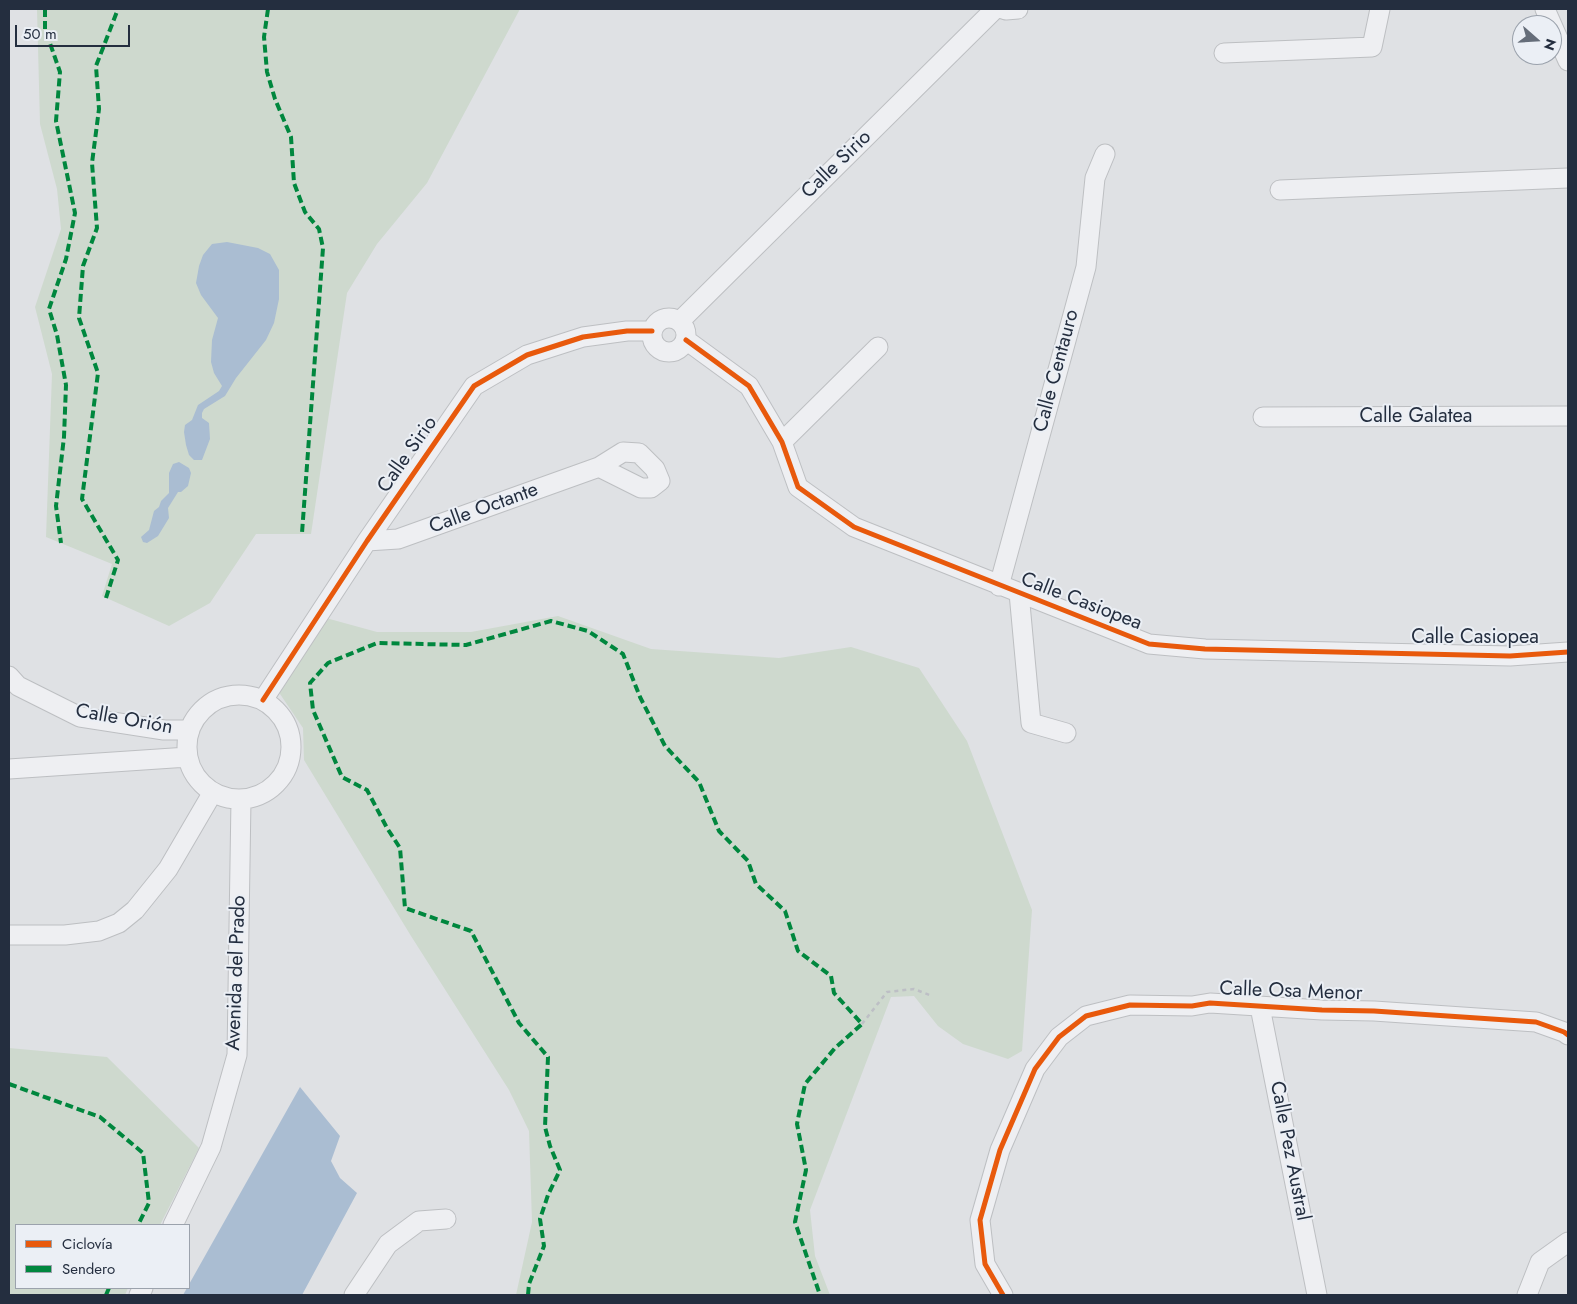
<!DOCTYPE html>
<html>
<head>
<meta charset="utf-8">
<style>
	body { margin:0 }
	#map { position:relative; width:1577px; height:1304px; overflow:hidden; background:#dfe1e4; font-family:Jost,sans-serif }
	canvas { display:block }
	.frame { position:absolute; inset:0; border:10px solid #242e3f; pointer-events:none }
	.legend { position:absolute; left:15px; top:1224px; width:175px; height:65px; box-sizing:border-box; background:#ebeff5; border:1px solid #9ba2ac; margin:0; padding:6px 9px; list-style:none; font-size:15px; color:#242e3f }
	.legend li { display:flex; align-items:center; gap:10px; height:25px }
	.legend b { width:25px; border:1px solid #9ba2ac }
	.north { position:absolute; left:1512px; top:15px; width:50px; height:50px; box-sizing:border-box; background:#ebeff5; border:1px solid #9ba2ac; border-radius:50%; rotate:109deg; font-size:14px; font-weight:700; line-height:20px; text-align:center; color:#242e3f }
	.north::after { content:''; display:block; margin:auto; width:18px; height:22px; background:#656d79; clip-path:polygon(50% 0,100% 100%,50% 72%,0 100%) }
	.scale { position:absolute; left:15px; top:25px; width:115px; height:22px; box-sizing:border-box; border:2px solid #242e3f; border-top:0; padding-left:6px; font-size:15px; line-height:18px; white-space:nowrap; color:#242e3f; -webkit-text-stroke:4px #ebeff5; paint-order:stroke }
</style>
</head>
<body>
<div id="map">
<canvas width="1577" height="1304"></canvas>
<div class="frame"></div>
<ul class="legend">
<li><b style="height:6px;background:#e8590c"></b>Ciclovía</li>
<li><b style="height:6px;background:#00873e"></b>Sendero</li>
</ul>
<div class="north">N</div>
<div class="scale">50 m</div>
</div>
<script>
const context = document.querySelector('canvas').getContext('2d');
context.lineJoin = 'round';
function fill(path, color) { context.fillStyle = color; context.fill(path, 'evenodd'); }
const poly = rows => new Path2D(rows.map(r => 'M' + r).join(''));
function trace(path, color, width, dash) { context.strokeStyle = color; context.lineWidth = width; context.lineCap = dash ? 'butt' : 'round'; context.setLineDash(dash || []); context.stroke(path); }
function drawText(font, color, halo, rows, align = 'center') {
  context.font = font + ' Jost,sans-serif'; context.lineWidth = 4; context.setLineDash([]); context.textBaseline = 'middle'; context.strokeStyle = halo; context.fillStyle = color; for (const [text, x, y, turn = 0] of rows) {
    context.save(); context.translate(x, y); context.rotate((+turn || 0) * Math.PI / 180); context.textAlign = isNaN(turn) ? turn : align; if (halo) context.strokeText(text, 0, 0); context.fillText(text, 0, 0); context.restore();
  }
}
fill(poly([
	[37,9,520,9,427,183,377,244,347,293,311,534,256,534,210,603,169,626,102,596,112,564,46,537,52,374,35,307,61,229,57,189,40,124],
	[558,616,651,649,779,658,851,647,919,668,967,741,1032,910,1022,1051,1008,1059,963,1044,938,1026,914,996,891,997,810,1210,815,1256,830,1295,516,1295,532,1222,529,1131,509,1090,411,936,304,760,303,728,278,691,326,618,377,632,471,632],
	[9,1048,107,1057,199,1148,160,1225,16,1225,16,1288,128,1288,125,1295,9,1295]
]), '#ced9ce');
fill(poly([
	[227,242,258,248,270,254,279,270,279,299,274,323,266,340,236,378,225,396,204,409,202,413,202,418,209,423,210,439,202,460,194,460,189,455,186,445,184,432,185,425,192,420,198,405,219,391,222,386,214,373,211,362,212,340,218,318,201,295,196,283,199,266,203,255,212,244],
	[179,462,189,468,191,473,188,486,181,492,178,492,168,508,169,518,158,536,147,543,143,542,141,537,149,530,154,511,159,507,161,501,169,493,169,473,173,464],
	[300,1087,340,1136,331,1161,340,1178,357,1193,302,1295,183,1295]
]), '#aabdd2');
const minor = poly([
	[1003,9,1006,10,1018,9],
	[1545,9,1568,61],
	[1224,53,1372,47,1380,9],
	[1280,190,1568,178],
	'652 335a17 17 0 1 1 34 0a17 17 0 1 1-34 0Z',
	[680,321,995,9],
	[686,340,749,386,782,442,798,487,854,527,1149,644,1205,649,1510,656,1568,652],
	[1263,417,1568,416],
	[782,442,878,347],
	[367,541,398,539,599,467,623,452,639,453,655,469,660,481,651,488,641,488,599,467],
	[999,586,1086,267,1095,178,1105,154],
	[1019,593,1031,723,1066,733],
	[9,676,18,686,80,717,164,730,190,730],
	'187 747a52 52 0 1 1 104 0a52 52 0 1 1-104 0Z',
	[263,700,367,541,474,386,527,355,583,337,627,331,652,331],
	[9,769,188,757],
	[9,935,65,935,99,931,119,923,135,910,168,869,213,792],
	[1260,1007,1317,1295],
	[173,1225,211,1147,237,1055,241,799],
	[139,1295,143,1288],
	[354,1295,388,1244,419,1221,446,1219],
	[1003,1295,985,1264,980,1220,1000,1150,1035,1069,1059,1037,1086,1016,1130,1005,1192,1006,1210,1003,1322,1010,1374,1011,1536,1022,1564,1032,1568,1035],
	[1527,1295,1540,1262,1568,1242]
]);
trace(minor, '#bdbfc2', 21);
trace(poly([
	[862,1024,887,992,914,989,932,996]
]), '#bdbfc5', 2.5, [4, 4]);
trace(minor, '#eeeff2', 19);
trace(poly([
	[45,9,45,29,60,72,56,121,75,213,66,259,49,309,57,335,66,385,64,437,56,506,61,543],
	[268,9,264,37,267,72,275,99,291,137,294,183,305,212,319,229,323,248,302,533],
	[106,598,118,560,82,499,98,373,79,318,83,266,97,228,92,163,99,109,96,66,118,9],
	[9,1084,100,1117,143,1153,149,1203,138,1225],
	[106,1295,109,1288],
	[528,1295,529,1284,544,1246,540,1219,548,1195,560,1170,550,1146,545,1127,548,1057,519,1023,471,931,405,908,400,848,387,828,367,790,342,777,313,710,310,683,328,663,377,643,466,645,551,621,588,631,623,654,640,697,665,746,699,782,719,831,748,861,756,884,785,911,798,951,831,976,834,993,862,1024,835,1048,805,1084,797,1124,806,1170,795,1222,820,1295]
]), '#00873e', 4, [8, 4]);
trace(poly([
	[686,340,749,386,782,442,798,487,854,527,1149,644,1205,649,1510,656,1568,652],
	[263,700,367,541,474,386,527,355,583,337,627,331,652,331],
	[1003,1295,985,1264,980,1220,1000,1150,1035,1069,1059,1037,1086,1016,1130,1005,1192,1006,1210,1003,1322,1010,1374,1011,1536,1022,1564,1032,1568,1035]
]), '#e8590c', 5);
drawText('20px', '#242e3f', '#ebeff5', [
	["Calle Sirio",837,165,-44],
	["Calle Centauro",1057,371,-75],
	["Calle Galatea",1416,417],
	["Calle Sirio",408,455,-55],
	["Calle Octante",484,509,-20],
	["Calle Casiopea",1081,602,21],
	["Calle Casiopea",1475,638],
	["Calle Orión",124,720,10],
	["Avenida del Prado",237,973,-88],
	["Calle Osa Menor",1291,992,2],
	["Calle Pez Austral",1289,1151,79]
]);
</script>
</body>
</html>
